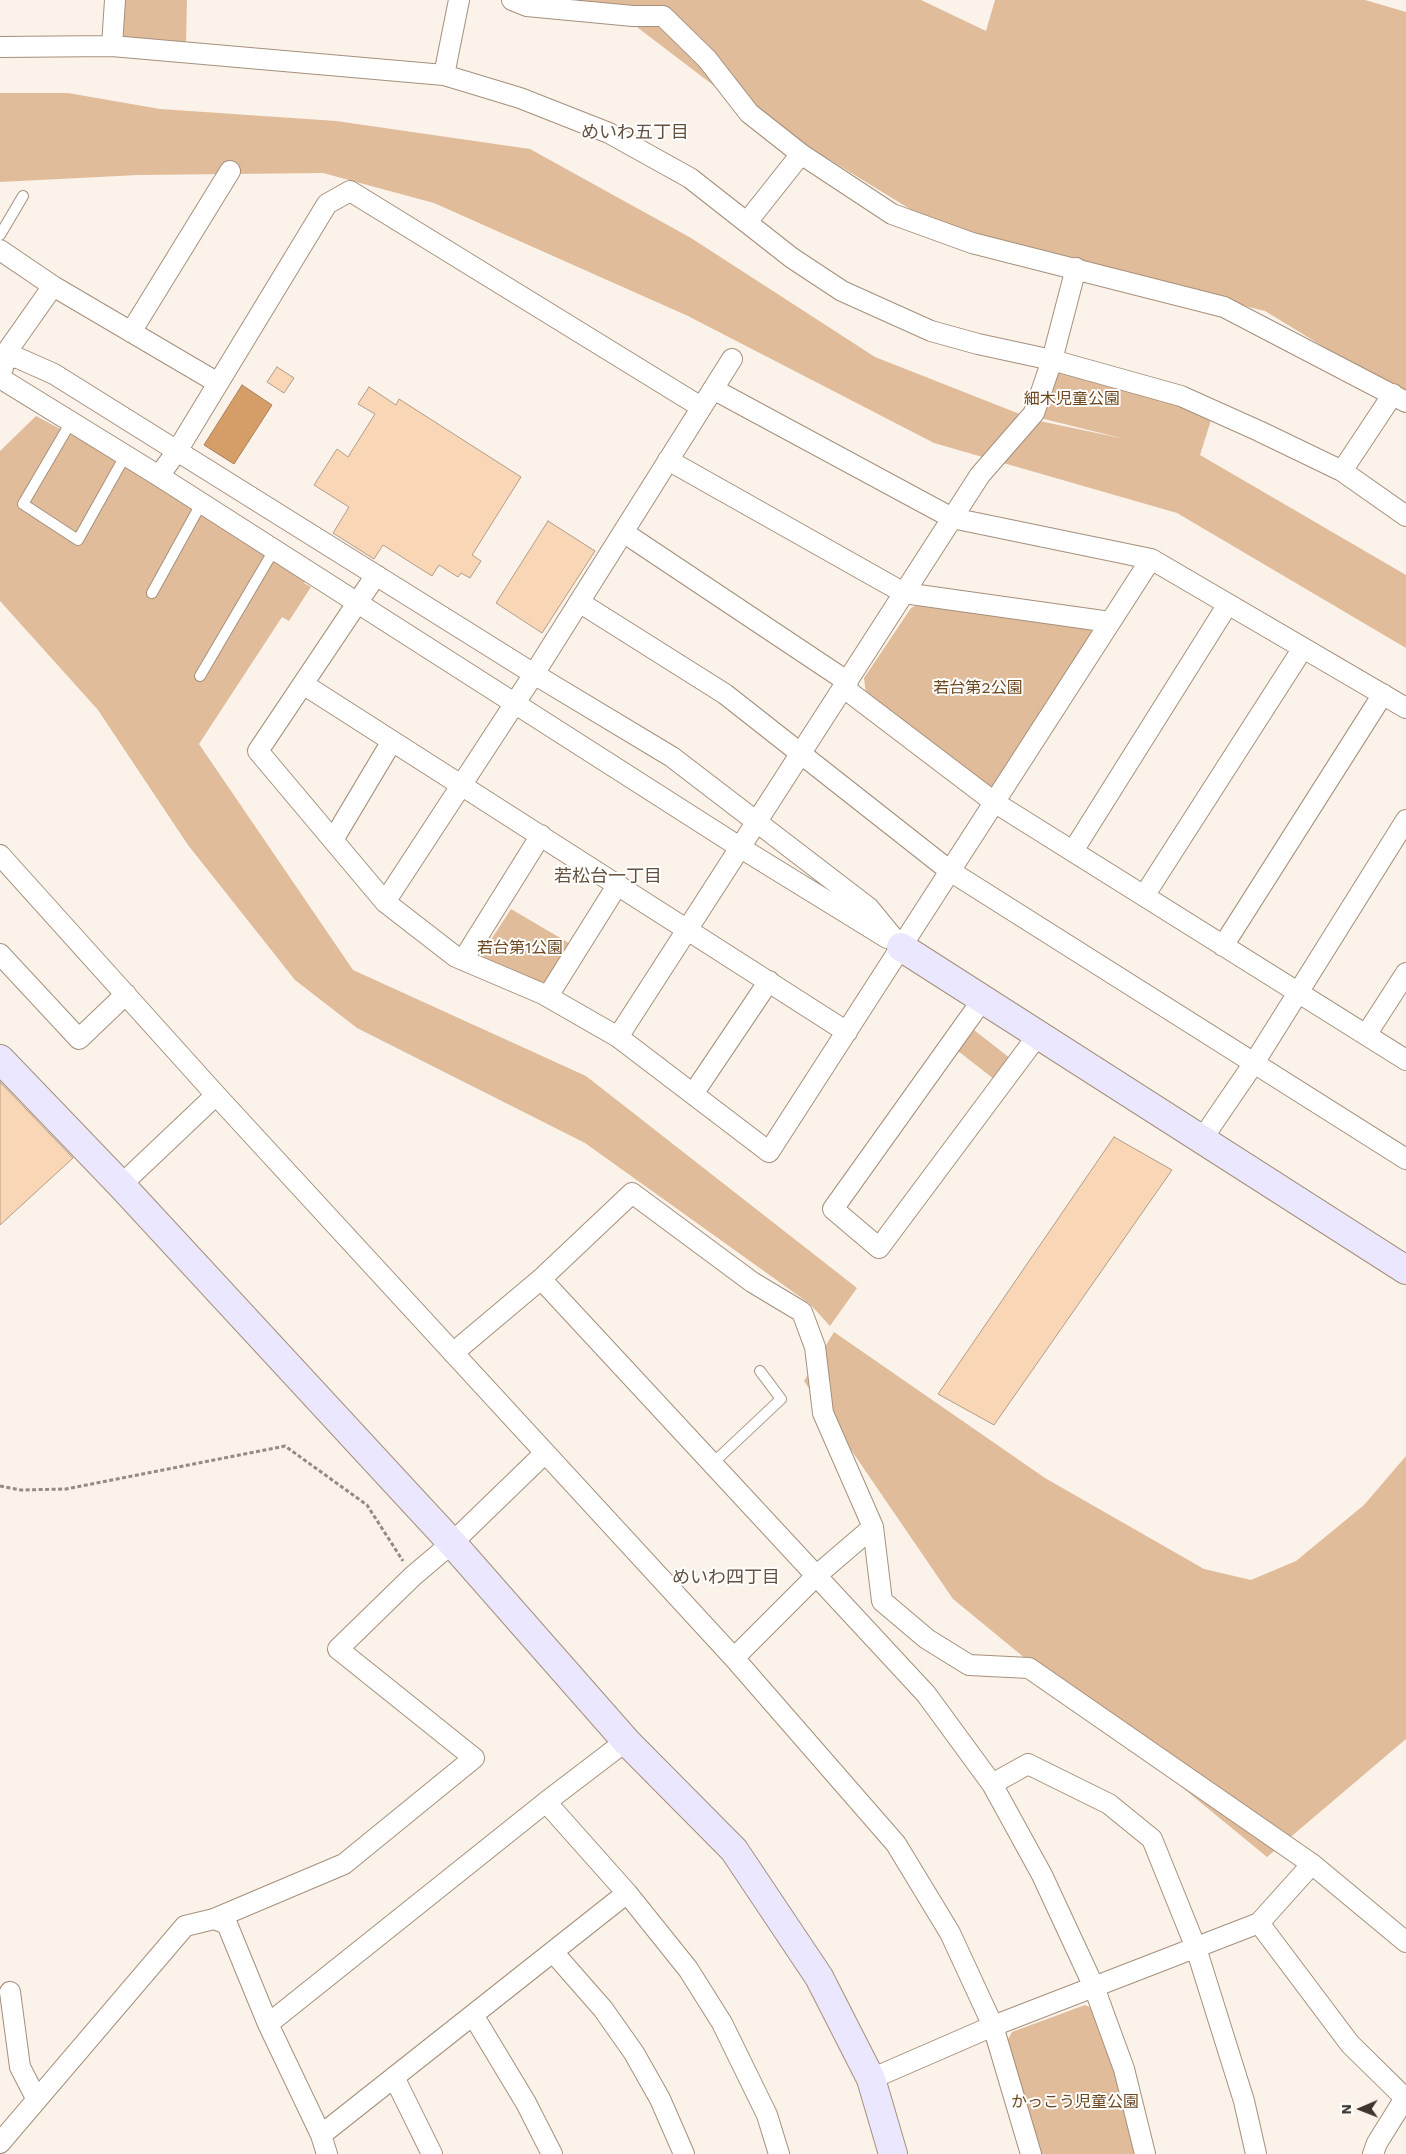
<!DOCTYPE html>
<html>
<head>
<meta charset="utf-8">
<style>
	body { margin:0 }
	#map { position:relative; width:1406px; height:2154px; overflow:hidden; background:#fbf2e9; font-family:"Work Sans",sans-serif }
	canvas { display:block }
	.north { position:absolute; left:1336px; top:2084px; width:50px; height:50px; -webkit-text-stroke:4px #fff; paint-order:stroke; rotate:269deg; font-size:14px; font-weight:700; line-height:20px; text-align:center; color:#3e352c }
	.north::after { content:''; display:block; margin:auto; width:18px; height:22px; background:#3e352c; clip-path:polygon(50% 0,100% 100%,50% 72%,0 100%) }
</style>
</head>
<body>
<div id="map">
<canvas width="1406" height="2154"></canvas>
<div class="north">N</div>
</div>
<script>
const context = document.querySelector('canvas').getContext('2d');
context.lineJoin = 'round';
function fill(path, color) { context.fillStyle = color; context.fill(path, 'evenodd'); }
const poly = rows => new Path2D(rows.map(r => 'M' + r).join(''));
function trace(path, color, width, dash) { context.strokeStyle = color; context.lineWidth = width; context.lineCap = dash ? 'butt' : 'round'; context.setLineDash(dash || []); context.stroke(path); }
function drawText(font, color, halo, rows, align = 'center') {
  context.font = font + ' "Work Sans","Noto Sans JP",sans-serif'; context.lineWidth = 4; context.setLineDash([]); context.textBaseline = 'middle'; context.strokeStyle = halo; context.fillStyle = color; for (const [text, x, y, turn = 0] of rows) {
    context.save(); context.translate(x, y); context.rotate((+turn || 0) * Math.PI / 180); context.textAlign = isNaN(turn) ? turn : align; if (halo) context.strokeText(text, 0, 0); context.fillText(text, 0, 0); context.restore();
  }
}
fill(poly([
	[122,0,187,0,186,44,121,41],
	[552,0,921,0,986,31,995,0,1365,0,1406,12,1406,397,1265,311,949,233,734,101,629,21],
	[0,93,68,93,160,109,336,121,530,149,691,238,875,357,1035,420,1125,439,1036,417,1060,368,1157,395,1212,417,1200,455,1406,575,1406,648,1177,513,934,443,688,316,434,203,323,173,138,175,0,182],
	[36,416,150,477,307,579,304,583,311,587,289,621,282,617,199,744,353,970,586,1076,857,1288,830,1326,810,1304,585,1143,357,1028,295,980,188,845,98,710,0,601,0,451],
	[917,605,1090,629,1095,640,1001,789,988,790,866,694,864,678,911,608],
	[511,909,574,946,551,984,540,987,484,961,483,952],
	[974,1030,1015,1062,999,1083,958,1051],
	[834,1332,1045,1478,1204,1569,1251,1580,1296,1561,1364,1505,1406,1456,1406,1739,1267,1857,953,1599,804,1381],
	[1085,2005,1097,2010,1126,2102,1137,2154,1038,2154,1006,2043,1012,2032]
]), '#e0bc9b');
const water = poly([
	[242,385,272,405,234,464,204,445,242,385]
]);
fill(water, '#d59e69');
trace(water, '#a87e57', 1);
const building = poly([
	[277,367,294,378,284,393,267,382,277,367],
	[369,387,396,405,399,399,521,477,472,555,481,561,470,578,461,573,458,577,439,565,432,576,383,545,374,559,333,533,349,507,314,485,337,449,348,457,375,414,358,404,369,387],
	[548,521,595,551,542,633,496,603,548,521],
	[0,1082,73,1158,0,1225,0,1082],
	[1114,1137,1172,1170,994,1425,938,1394,1114,1137]
]);
fill(building, '#f8d6b6');
trace(building, '#b39c88', 1);
const lane = poly([
	[0,235,23,196],
	[71,422,23,504,78,540,125,456],
	[152,593,201,504],
	[200,676,274,550],
	[713,1463,781,1399,760,1371]
]);
const street = poly([
	[512,0,527,6,633,16,663,16,707,59,749,113,801,154,892,214,972,243,1224,307,1406,402],
	[112,46,115,0],
	[0,47,112,46,444,75,520,98,609,133,690,178,792,258,842,291,931,331,978,344,1052,360,1181,396,1259,431,1342,471,1406,516],
	[444,75,459,0],
	[747,222,801,154],
	[0,250,53,286,218,383],
	[131,332,230,171],
	[0,357,18,358,54,374,534,674,672,757,869,908,901,947],
	[3,368,3,357,53,286],
	[0,378,159,476,741,848,887,938],
	[713,389,952,518,1151,559,1406,708],
	[668,460,904,593,1110,622],
	[1342,471,1393,394],
	[159,476,177,451,327,204,350,191,701,407],
	[623,532,848,682],
	[376,575,258,751,385,902,456,957,543,994,618,1037,769,1152,1151,559],
	[579,602,725,694,950,871,1406,1159],
	[303,684,847,1032],
	[844,688,994,802,1406,1060],
	[333,840,392,741],
	[1073,851,1228,604],
	[0,855,216,1095,734,1658,896,1844,950,1933,993,2026,1031,2154],
	[1144,896,1303,648],
	[385,902,534,674,732,359],
	[1223,946,1383,694],
	[0,954,79,1039,126,994],
	[463,960,541,835],
	[548,996,618,884],
	[983,999,833,1209,879,1248,1038,1035],
	[1366,1035,1406,973],
	[618,1037,980,475,1034,413,1052,360,1076,268],
	[693,1094,769,981],
	[1202,1139,1254,1063,1406,820],
	[121,1185,216,1095],
	[541,1279,926,1694,992,1784,1042,1875,1094,1987,1124,2069,1145,2154],
	[453,1353,541,1279,632,1193,752,1282,802,1312,815,1347,823,1413,873,1527,882,1601,927,1639,969,1665,1029,1668,1312,1864,1406,1942],
	[734,1658,817,1575,873,1527],
	[992,1784,1028,1764,1109,1804,1152,1839,1196,1948,1244,2101,1256,2154],
	[546,1802,627,1893,688,1969,722,2023,767,2115,779,2154],
	[214,1919,344,1864,474,1758,338,1649,413,1576,452,1543,545,1453],
	[1259,1923,1350,2044,1406,2099],
	[553,1952,603,2009,634,2053,660,2099,684,2154],
	[10,1992,20,2067,37,2100],
	[473,2015,526,2103,552,2154],
	[268,2024,546,1802,626,1741],
	[394,2077,432,2154],
	[871,2079,993,2026,1259,1923,1312,1864],
	[321,2135,627,1893],
	[0,2143,185,1926,214,1919,227,1924,268,2024,321,2135,327,2154],
	[1373,2154,1377,2143,1405,2098]
]);
const secondary = poly([
	[901,947,1406,1270],
	[0,1059,121,1185,452,1543,626,1741,734,1850,819,1977,871,2079,893,2154]
]);
trace(lane, '#a6907c', 12);
trace(street, '#a6907c', 22);
trace(secondary, '#a6907c', 30);
trace(poly([
	[0,1486,21,1490,66,1489,285,1446,367,1505,403,1561]
]), '#948b82', 3, [4, 2.5]);
trace(lane, '#fff', 10);
trace(street, '#fff', 20);
trace(secondary, '#eae7ff', 28);
drawText('16px', '#6d471f', '#fff', [
	["細木児童公園",1072,399],
	["若台第2公園",978,688],
	["若台第1公園",520,948],
	["かっこう児童公園",1075,2102]
]);
drawText('18px', '#64503d', '#fff', [
	["めいわ五丁目",635,133],
	["若松台一丁目",608,877],
	["めいわ四丁目",726,1578]
]);
</script>
</body>
</html>
